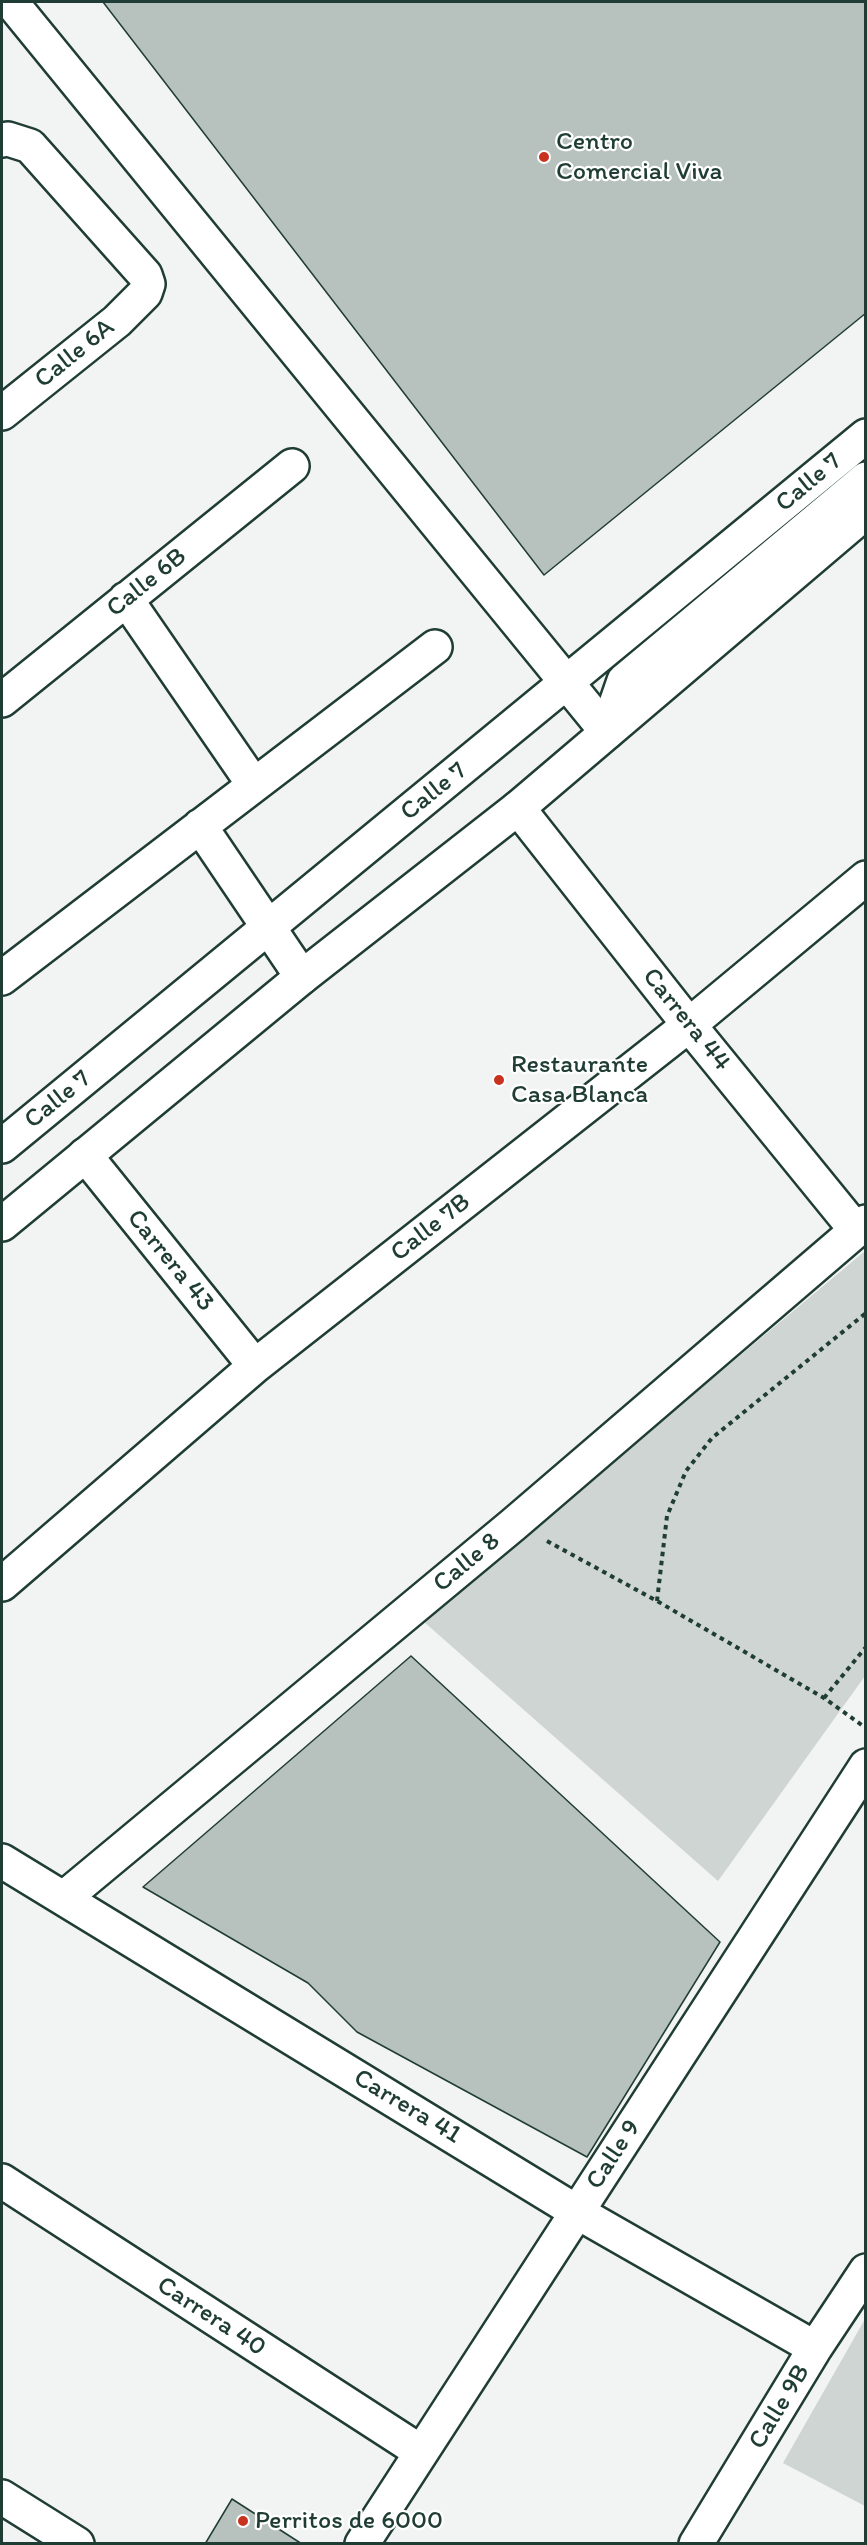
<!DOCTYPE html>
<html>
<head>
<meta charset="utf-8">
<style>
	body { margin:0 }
	#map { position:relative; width:867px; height:2545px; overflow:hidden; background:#f2f3f3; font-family:Itim,sans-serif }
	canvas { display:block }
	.frame { position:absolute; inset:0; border:3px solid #1f3d34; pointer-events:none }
</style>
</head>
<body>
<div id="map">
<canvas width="867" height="2545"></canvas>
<div class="frame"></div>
</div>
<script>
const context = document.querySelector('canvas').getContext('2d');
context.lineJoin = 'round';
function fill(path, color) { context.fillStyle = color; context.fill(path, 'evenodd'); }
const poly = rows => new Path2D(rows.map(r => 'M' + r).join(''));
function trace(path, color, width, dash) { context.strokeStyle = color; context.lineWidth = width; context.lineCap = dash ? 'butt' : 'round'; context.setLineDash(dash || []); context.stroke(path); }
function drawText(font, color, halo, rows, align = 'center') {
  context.font = font + ' Itim,sans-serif'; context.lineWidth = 4.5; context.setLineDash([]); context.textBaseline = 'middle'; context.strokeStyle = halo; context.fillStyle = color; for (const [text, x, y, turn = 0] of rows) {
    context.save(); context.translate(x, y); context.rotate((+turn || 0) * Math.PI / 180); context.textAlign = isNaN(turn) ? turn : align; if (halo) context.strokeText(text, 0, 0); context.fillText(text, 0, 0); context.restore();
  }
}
fill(poly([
	[865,1251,865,1676,718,1881,423,1621],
	[865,2319,866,2506,865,2506,783,2463]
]), '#ced5d3');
const building = poly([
	[103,2,866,2,866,313,544,575,103,2],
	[411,1656,720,1942,587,2157,357,2032,308,1983,143,1887,411,1656],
	[232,2499,302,2544,205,2544,232,2499]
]);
fill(building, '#b7c1bd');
trace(building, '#1f3d34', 1.5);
const street = poly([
	[11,2,607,732],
	[2,140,8,139,30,146,145,275,148,284,145,293,117,321,2,413],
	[126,599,254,785],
	[2,700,292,466],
	[518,808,689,1025,856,1230],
	[200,826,302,977],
	[2,978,435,647],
	[85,1155,255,1366],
	[2,1584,255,1366,689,1025,866,878],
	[2,1861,577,2212,815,2348],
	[64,1898,514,1524,866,1222],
	[2,2181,421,2452],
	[362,2544,866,1766],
	[696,2544,815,2348,866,2271]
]);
const secondary = poly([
	[607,730,624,681,866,479],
	[2,1146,866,436],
	[2,1224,302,977,518,808,866,512],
	[2,2497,77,2544]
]);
trace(street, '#1f3d34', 38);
trace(secondary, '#1f3d34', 38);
trace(poly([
	[547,1541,657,1601,824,1698,866,1728],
	[657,1601,667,1516,686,1471,712,1438,866,1313],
	[824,1698,866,1647]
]), '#1f3d34', 4, [4.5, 4.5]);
trace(street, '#fff', 33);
trace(secondary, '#fff', 33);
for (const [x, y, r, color] of [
	[544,157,6,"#c8321e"],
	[499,1080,6,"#c8321e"],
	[243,2521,6,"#c8321e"]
]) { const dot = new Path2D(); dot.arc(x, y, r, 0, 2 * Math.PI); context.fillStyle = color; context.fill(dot); trace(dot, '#fff', 2); }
drawText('26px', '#1f3d34', '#fff', [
	["Centro",556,142],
	["Comercial Viva",556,172],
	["Restaurante",511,1065],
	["Casa Blanca",511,1095],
	["Perritos de 6000",255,2521]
], 'left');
drawText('26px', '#1f3d34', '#fff', [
	["Calle 6A",75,354,-39],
	["Calle 7",809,483,-40],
	["Calle 6B",147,583,-39],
	["Calle 7",434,792,-39],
	["Carrera 44",686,1020,51],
	["Calle 7",58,1100,-39],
	["Calle 7B",431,1228,-38],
	["Carrera 43",170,1261,51],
	["Calle 8",467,1563,-40],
	["Carrera 41",407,2107,31],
	["Calle 9",614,2155,-57],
	["Carrera 40",211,2317,33],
	["Calle 9B",780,2407,-59]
]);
</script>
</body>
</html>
